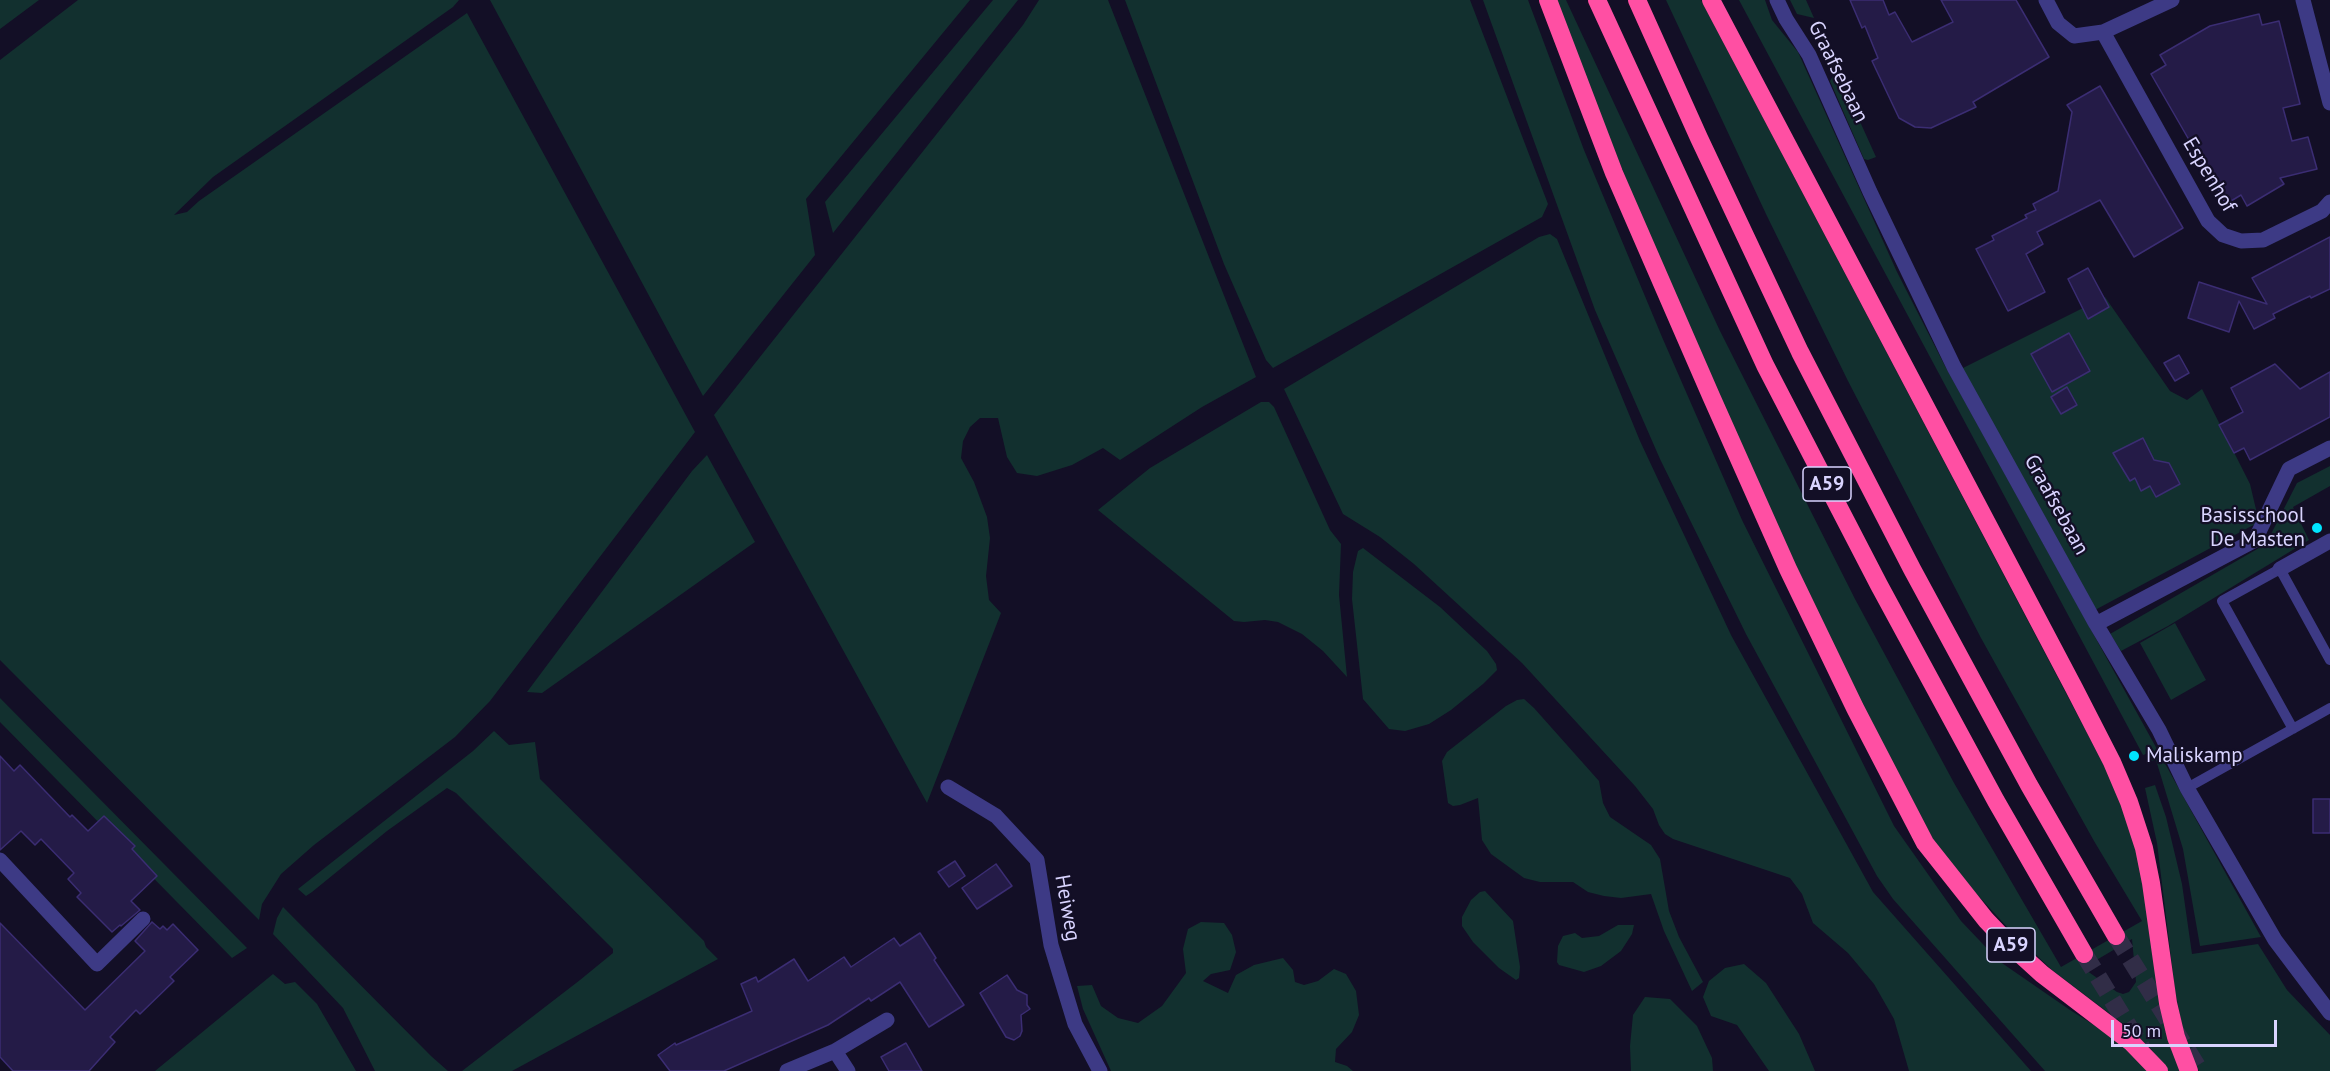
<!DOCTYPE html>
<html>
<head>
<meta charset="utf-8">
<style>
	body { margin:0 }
	#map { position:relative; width:2330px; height:1071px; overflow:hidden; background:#130f26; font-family:"PT Sans",sans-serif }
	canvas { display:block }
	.scale { position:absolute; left:2111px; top:1020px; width:166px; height:27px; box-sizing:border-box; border:3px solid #d9d4ff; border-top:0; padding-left:8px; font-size:18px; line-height:21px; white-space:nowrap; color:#d9d4ff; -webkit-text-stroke:4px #130f26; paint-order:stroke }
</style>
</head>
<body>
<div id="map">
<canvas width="2330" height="1071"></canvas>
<div class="scale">50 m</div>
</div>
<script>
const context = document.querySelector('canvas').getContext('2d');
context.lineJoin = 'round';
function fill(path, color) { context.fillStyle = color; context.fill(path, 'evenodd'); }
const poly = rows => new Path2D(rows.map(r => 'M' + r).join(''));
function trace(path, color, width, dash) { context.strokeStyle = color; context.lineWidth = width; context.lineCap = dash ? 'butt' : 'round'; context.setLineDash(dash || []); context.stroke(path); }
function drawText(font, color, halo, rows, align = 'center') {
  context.font = font + ' "PT Sans",sans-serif'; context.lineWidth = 4.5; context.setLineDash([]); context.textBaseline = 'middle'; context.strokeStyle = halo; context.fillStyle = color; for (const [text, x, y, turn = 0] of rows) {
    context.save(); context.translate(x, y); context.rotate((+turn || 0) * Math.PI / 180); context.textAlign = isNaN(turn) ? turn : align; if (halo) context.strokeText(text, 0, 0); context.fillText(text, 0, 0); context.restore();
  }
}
fill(poly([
	[0,0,39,0,0,29],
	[78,0,459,0,453,7,213,177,174,215,187,212,199,201,467,13,695,432,490,701,455,737,314,845,281,874,262,904,259,920,0,660,0,60],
	[490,0,970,0,806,199,815,255,703,396],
	[993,0,1018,0,833,233,825,202],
	[1039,0,1108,0,1256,377,1202,407,1120,460,1103,448,1072,465,1037,476,1017,473,1007,457,998,418,980,418,970,427,963,441,961,458,974,482,987,517,990,538,986,576,989,600,1001,613,927,803,714,415,1023,25],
	[1125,0,1470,0,1548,204,1542,217,1273,368,1266,360,1224,264],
	[1483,0,1528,0,1584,150,1662,337,1742,520,1894,826,1961,921,1999,961,2070,1010,2129,1047,2152,1071,2045,1071,1893,899,1877,876,1746,634,1660,459,1595,310],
	[1555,0,1566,0,1720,331,1855,599,1954,783,2061,967,2142,921,2094,841,1981,638,1848,381,1766,214,1666,0,1701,0,2117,790,2139,858,2181,1071,2168,1071,2150,1048,2122,1023,2052,970,2009,929,1973,890,1933,839,1848,678,1784,547,1665,277],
	[2132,939,2136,982,2129,992,2123,994,2117,992,2083,968],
	[1739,0,1765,0,1772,20,1798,52,1897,272,1945,366,2261,937,2200,946,2183,849,2156,760,2151,761,2146,754,2143,755],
	[1790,0,1806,0,1814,18,1797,14],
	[1838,73,1876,157,1868,160,1864,159,1830,81,1833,76],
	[1550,234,1557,239,1640,441,1731,635,1873,892,2031,1071,1909,1071,1894,1019,1874,984,1848,953,1813,923,1802,894,1790,878,1673,839,1665,834,1659,825,1653,809,1635,786,1522,663,1414,564,1380,537,1343,514,1284,389,1539,237],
	[2105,297,2170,391,2187,400,2202,389,2250,484,2259,522,2095,610,1961,369],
	[1261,402,1269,402,1274,407,1330,530,1341,544,1339,595,1347,677,1323,651,1302,634,1278,622,1265,620,1244,622,1234,621,1098,510,1150,468],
	[707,455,755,542,542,693,527,692,692,471],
	[2330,466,2330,486,2293,507,2309,540,2168,626,2121,651,2110,634,2259,548,2268,540,2297,483],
	[1363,548,1440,607,1487,651,1496,664,1497,670,1483,684,1451,710,1429,724,1405,731,1389,729,1363,699,1352,599,1353,572,1358,551],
	[2175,623,2206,680,2171,700,2140,643],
	[0,698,247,948,232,958,0,722],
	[1524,699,1534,708,1599,781,1603,803,1610,817,1651,845,1660,859,1669,911,1679,937,1703,982,1692,991,1664,931,1651,894,1621,898,1604,896,1588,892,1573,882,1540,882,1524,878,1491,854,1482,840,1478,798,1460,805,1453,806,1448,803,1442,761,1447,752,1506,706,1517,700],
	[494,731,509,745,535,742,540,779,704,941,706,947,718,959,512,1071,462,1071,580,980,613,953,613,949,456,793,447,788,387,831,312,892,306,896,298,889,473,751],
	[2155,785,2166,817,2182,884,2192,954,2258,944,2287,990,2330,1035,2330,1071,2199,1071,2190,1051,2181,1021,2175,990,2157,843,2145,788],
	[1485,891,1513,921,1520,967,1519,978,1516,980,1499,968,1473,942,1462,926,1462,917,1471,900,1480,892],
	[283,907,431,1056,448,1071,375,1071,343,1008,273,934,277,918],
	[1201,922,1224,923,1232,935,1236,952,1230,970,1211,974,1203,981,1228,993,1236,975,1254,965,1283,958,1293,970,1295,982,1304,985,1318,981,1334,969,1346,974,1356,991,1359,1015,1352,1032,1336,1049,1335,1062,1347,1066,1353,1071,1111,1071,1083,1009,1077,986,1092,985,1101,1006,1118,1018,1138,1023,1162,1006,1186,973,1183,949,1188,929],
	[1618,925,1634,925,1632,934,1621,951,1601,966,1584,972,1559,965,1557,962,1558,946,1563,936,1575,933,1582,938,1599,936],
	[1744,964,1766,983,1799,1034,1815,1071,1769,1071,1737,1025,1711,1016,1703,997,1709,981,1725,968],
	[273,974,285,984,295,982,317,1004,356,1071,155,1071],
	[1645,997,1670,999,1697,1026,1712,1058,1713,1071,1631,1071,1630,1046,1633,1015]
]), '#12302f');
const building = poly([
	[1850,0,1883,0,1889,15,1895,12,1912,42,1953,22,1941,0,2016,0,2049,57,1973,102,1976,107,1931,128,1915,127,1899,118,1872,61,1878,58,1865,26,1862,28,1850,0],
	[2259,14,2262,25,2279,21,2300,104,2283,108,2292,141,2308,137,2317,169,2280,178,2284,184,2247,206,2241,195,2226,204,2151,74,2166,65,2160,55,2210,26,2259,14],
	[2100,86,2183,228,2134,257,2100,200,2037,232,2043,244,2026,254,2045,292,2008,311,1976,249,1994,240,1992,236,2027,218,2025,215,2036,210,2033,204,2058,191,2072,112,2067,105,2100,86],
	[2330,237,2330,289,2311,298,2310,296,2291,305,2273,314,2275,318,2254,329,2239,301,2229,332,2188,318,2199,282,2267,304,2252,278,2330,237],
	[2088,268,2109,307,2088,319,2068,279,2088,268],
	[2069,333,2090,371,2052,392,2031,354,2069,333],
	[2179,355,2189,373,2175,381,2164,363,2179,355],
	[2275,364,2300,389,2330,372,2330,417,2250,460,2244,448,2234,453,2219,425,2243,412,2231,388,2275,364],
	[2067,387,2077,405,2061,414,2051,397,2067,387],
	[2143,438,2154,460,2169,463,2180,484,2156,497,2150,486,2141,491,2135,478,2130,481,2113,453,2143,438],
	[0,756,14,771,20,765,70,817,72,815,88,831,104,816,135,846,132,849,157,876,131,901,140,910,121,926,120,925,112,932,77,897,81,893,68,879,74,873,41,839,35,845,21,831,0,850,0,756],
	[2313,799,2330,799,2330,833,2313,833,2313,799],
	[955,861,965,876,949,887,938,872,955,861],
	[996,864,1012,886,977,909,962,888,996,864],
	[152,922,160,929,163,926,167,930,173,924,198,950,170,977,174,981,140,1014,136,1010,110,1037,115,1042,89,1071,13,1071,0,1057,0,923,85,1010,145,951,135,941,152,922],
	[920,933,936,958,934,960,964,1005,929,1027,900,982,871,1001,869,998,828,1025,724,1071,670,1071,658,1055,675,1043,676,1045,752,1011,741,984,756,977,758,982,794,959,808,981,844,957,851,967,894,938,900,946,920,933],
	[1007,975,1017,990,1027,995,1027,1005,1030,1009,1021,1015,1022,1031,1020,1036,1014,1040,1006,1037,980,993,1007,975],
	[906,1043,922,1071,889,1071,881,1057,906,1043]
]);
fill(building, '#241b47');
trace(building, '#3b2d73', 1.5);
trace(poly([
	[2116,936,2200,1071],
	[2084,954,2143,1050]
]), '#312d47', 18, [18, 9]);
trace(poly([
	[2293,729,2222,601,2280,569,2330,660],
	[2187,788,2330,708]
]), '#3d3a85', 10);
trace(poly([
	[2280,569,2330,541]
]), '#3d3a85', 15);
trace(poly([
	[1777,0,1786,19,1809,55,1870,192,1954,367,2096,624,2159,730,2187,788,2275,940,2330,1013],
	[2046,0,2058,23,2074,36,2103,32,2172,0],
	[2303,0,2330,103],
	[2103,32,2208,221,2223,235,2241,241,2263,240,2322,211,2330,202],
	[2096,624,2255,540,2289,469,2330,448],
	[948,787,996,816,1037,860,1051,945,1075,1024,1100,1071],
	[0,860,97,964,143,919],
	[835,1051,848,1071],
	[787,1071,835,1051,887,1020]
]), '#3d3a85', 15);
trace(poly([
	[1548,0,1614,173,1711,396,1788,569,1855,708,1925,843,1986,920,2008,943,2042,974,2131,1042,2159,1071],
	[1597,0,1765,365,1879,585,1996,801,2084,954],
	[1637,0,1699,138,1800,352,1912,569,2029,785,2116,936],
	[1711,0,2074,688,2112,762,2129,802,2144,848,2151,883,2168,1003,2176,1037,2189,1071]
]), '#ff4fa3', 18);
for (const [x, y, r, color] of [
	[2317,528,6,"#00e5ff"],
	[2134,756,6,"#00e5ff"]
]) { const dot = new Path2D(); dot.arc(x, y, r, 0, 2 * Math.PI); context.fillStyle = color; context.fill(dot); trace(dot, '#130f26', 2); }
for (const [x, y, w] of [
	[1827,484,48],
	[2011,945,48]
]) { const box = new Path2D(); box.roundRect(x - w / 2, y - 17, w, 34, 4.5); context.fillStyle = '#130f26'; context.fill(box); trace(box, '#d9d4ff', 1.5); }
drawText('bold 20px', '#d9d4ff', null, [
	["A59",1827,484],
	["A59",2011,945]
]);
drawText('21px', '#d9d4ff', '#130f26', [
	["Graafsebaan",1838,72,64],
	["Espenhof",2209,175,59],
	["Graafsebaan",2056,505,61],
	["Heiweg",1067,908,80]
]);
drawText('21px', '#d9d4ff', '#130f26', [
	["Basisschool",2305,516],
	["De Masten",2305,540],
	["Maliskamp",2146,756,"left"]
], 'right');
</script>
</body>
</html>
